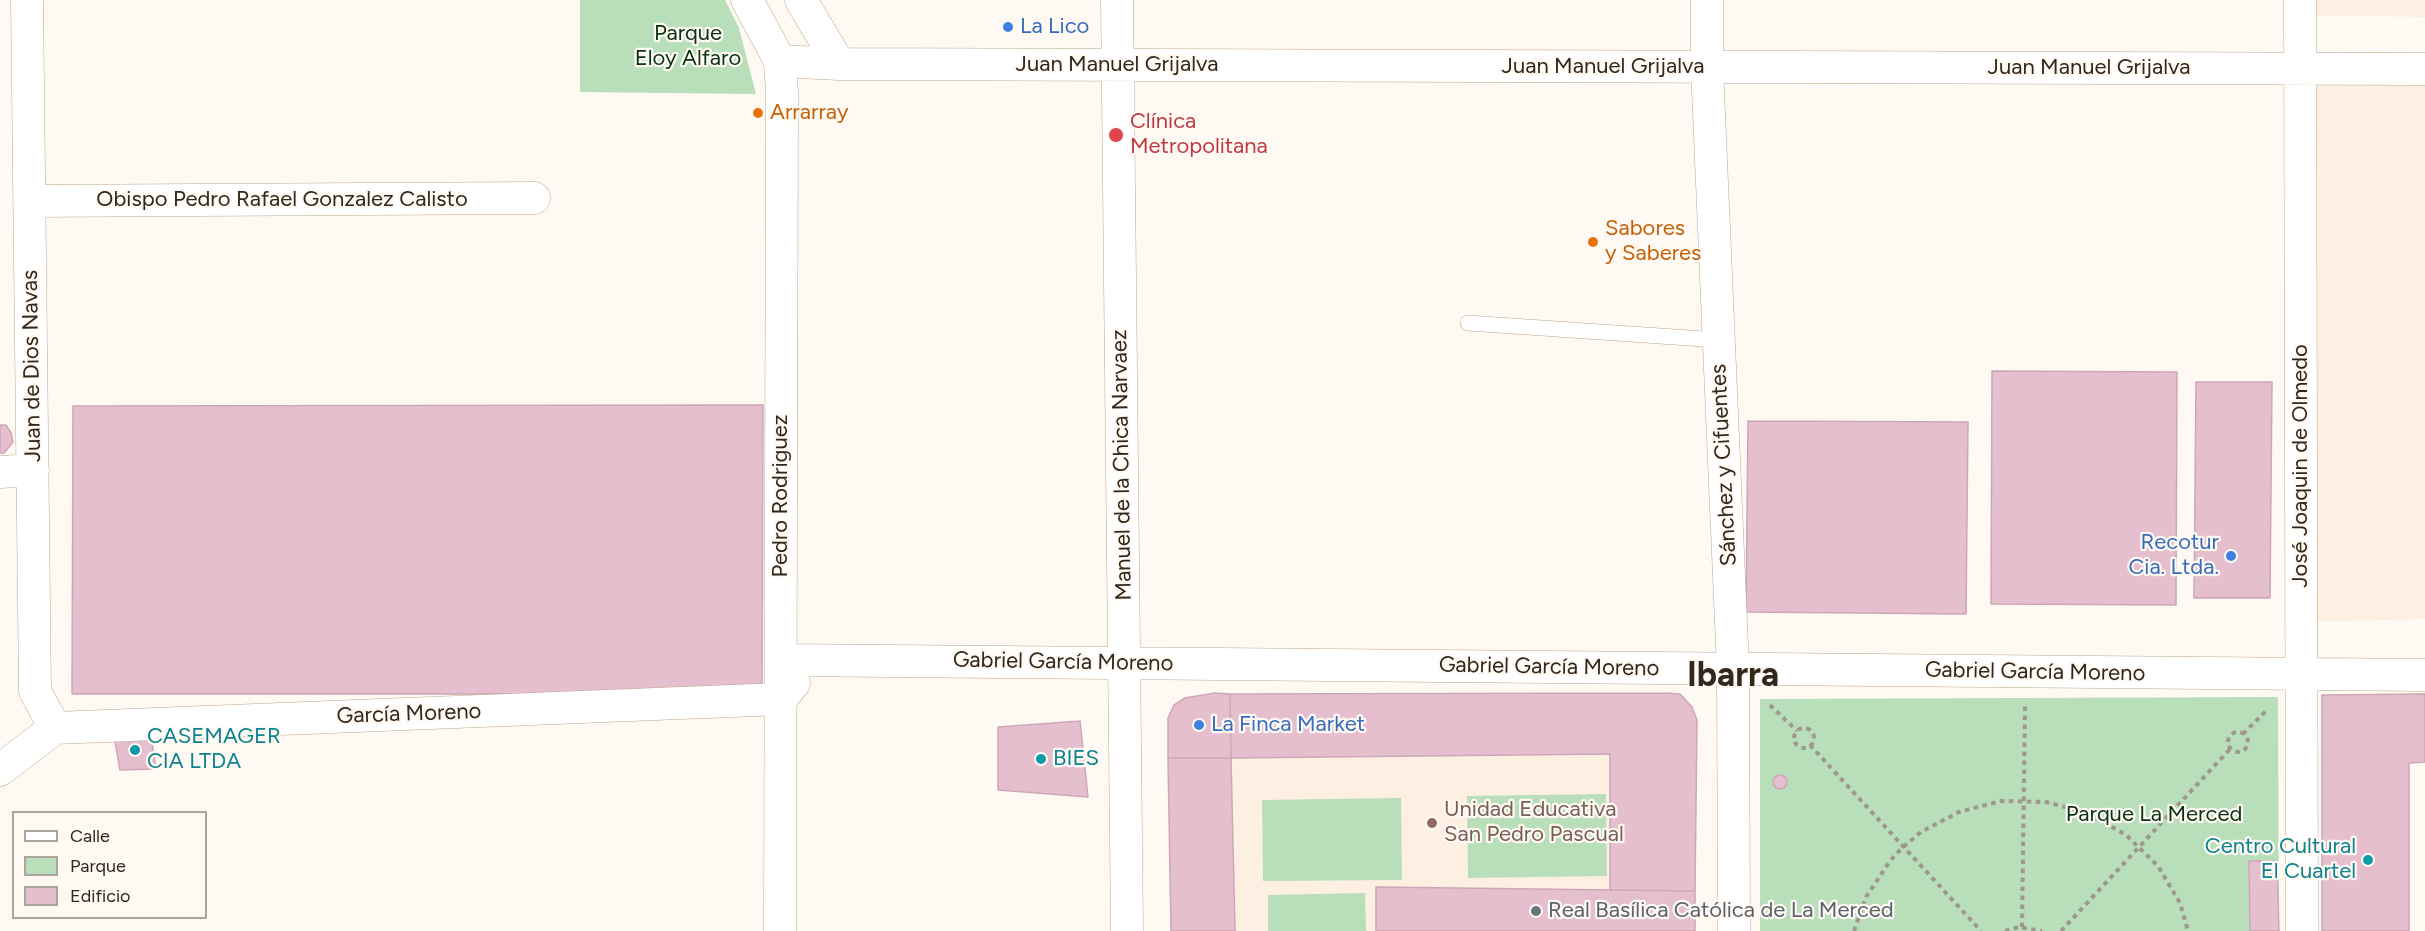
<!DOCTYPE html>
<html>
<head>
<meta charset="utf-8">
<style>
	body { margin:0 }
	#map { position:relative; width:2425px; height:931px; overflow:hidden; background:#fff9f3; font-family:Figtree,sans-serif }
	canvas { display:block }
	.legend { position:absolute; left:12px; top:811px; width:195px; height:108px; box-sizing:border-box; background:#fff9f3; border:2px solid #ada59d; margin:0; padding:8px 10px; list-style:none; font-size:18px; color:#31271c }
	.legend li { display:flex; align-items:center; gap:12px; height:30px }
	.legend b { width:30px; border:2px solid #ada59d }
</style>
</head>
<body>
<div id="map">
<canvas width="2425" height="931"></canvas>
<ul class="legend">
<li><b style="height:8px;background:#fff"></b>Calle</li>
<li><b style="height:16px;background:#b8deba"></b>Parque</li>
<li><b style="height:16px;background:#e6bfcf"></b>Edificio</li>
</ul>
</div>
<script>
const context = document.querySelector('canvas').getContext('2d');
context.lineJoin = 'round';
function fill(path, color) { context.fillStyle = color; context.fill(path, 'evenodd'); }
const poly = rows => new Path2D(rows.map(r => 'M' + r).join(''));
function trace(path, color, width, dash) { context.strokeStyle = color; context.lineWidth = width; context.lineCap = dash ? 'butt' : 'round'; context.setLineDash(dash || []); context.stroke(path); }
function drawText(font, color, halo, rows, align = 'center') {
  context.font = font + ' Figtree,sans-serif'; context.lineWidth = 4.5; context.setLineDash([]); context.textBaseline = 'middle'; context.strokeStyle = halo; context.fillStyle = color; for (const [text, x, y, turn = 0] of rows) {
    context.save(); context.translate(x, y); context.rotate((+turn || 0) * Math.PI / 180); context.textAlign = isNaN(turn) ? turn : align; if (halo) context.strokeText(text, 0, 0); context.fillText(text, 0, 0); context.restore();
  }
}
fill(poly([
	[2315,0,2425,0,2425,17,2315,16],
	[2314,83,2425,84,2425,619,2307,622],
	[1666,693,1680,694,1692,707,1697,720,1695,891,1610,890,1376,931,1171,931,1168,758,1231,758,1230,694]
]), '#fdf0e2');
fill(poly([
	[580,0,725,0,739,28,756,94,580,92],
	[2278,697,2279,931,1760,931,1760,699],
	[1606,794,1607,876,1468,878,1467,796],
	[1401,798,1402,880,1263,881,1262,800],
	[1365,893,1366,931,1268,931,1268,895]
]), '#b8deba');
const building = poly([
	[1992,371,2177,372,2176,605,1991,604,1992,371],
	[2196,382,2272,382,2270,598,2194,598,2196,382],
	[763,405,762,694,72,694,73,406,763,405],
	[1748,421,1968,422,1966,614,1746,612,1748,421],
	[0,425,6,425,11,433,13,442,4,453,0,453,0,425],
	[1215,693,1230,694,1231,758,1168,758,1168,718,1174,705,1185,698,1215,693],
	[1666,693,1680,694,1692,707,1697,720,1695,891,1610,890,1610,754,1231,758,1230,694,1666,693],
	[2425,694,2425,762,2409,763,2409,931,2322,931,2322,695,2425,694],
	[1080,721,1088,797,998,790,998,727,1080,721],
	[150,729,156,769,120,770,113,730,150,729],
	[1168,758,1231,758,1235,931,1171,931,1168,758],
	'1773 782a7 7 0 1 1 14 0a7 7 0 1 1-14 0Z',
	[2249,861,2277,861,2279,931,2250,931,2249,861],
	[1376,887,1695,891,1695,931,1376,931,1376,887]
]);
fill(building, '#e6bfcf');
trace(building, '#cda7b7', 1.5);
const service = poly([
	[1468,323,1719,340]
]);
const minor = poly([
	[27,0,35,691,55,728],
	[747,0,780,61,782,92,780,931],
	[801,0,839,64],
	[1117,0,1127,931],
	[1707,0,1707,67,1733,669,1734,931],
	[2300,0,2302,931],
	[780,61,839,64,2425,69],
	[30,201,534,198],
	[0,472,33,470],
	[781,660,2425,675],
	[0,770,55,728,781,699,794,683]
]);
trace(service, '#bfa68a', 16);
trace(minor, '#bfa68a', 33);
trace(poly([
	[1770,705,1797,731],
	'1794 738a10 10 0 1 1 20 0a10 10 0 1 1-20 0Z',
	'2228 742a10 10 0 1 1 20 0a10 10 0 1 1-20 0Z',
	[2243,734,2266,711],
	[1810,745,1981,931],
	[2022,927,2025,706],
	[1854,931,1866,897,1890,861,1902,848,1921,832,1959,812,2001,801,2046,802,2088,813,2126,835,2158,866,2180,903,2188,931],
	[2005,931,2019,927,2042,931],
	[2061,931,2231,748]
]), '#9e978e', 4, [4.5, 4.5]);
trace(service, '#fff', 15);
trace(minor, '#fff', 32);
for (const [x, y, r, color] of [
	[1008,27,6,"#3f7fe0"],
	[758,113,6,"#e8710a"],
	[1116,135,8,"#e0444e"],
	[1593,242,6,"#e8710a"],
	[2231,556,6,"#3f7fe0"],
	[1199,725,6,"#3f7fe0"],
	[135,750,6,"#0f9aa8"],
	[1041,759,6,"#0f9aa8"],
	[1432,823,6,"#8d6e63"],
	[2368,860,6,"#0f9aa8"],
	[1536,911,6,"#6b7280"]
]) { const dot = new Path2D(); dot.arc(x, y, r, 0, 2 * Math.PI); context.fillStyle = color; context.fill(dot); trace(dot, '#fff9f3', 2); }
drawText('22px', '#366cbe', '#fff9f3', [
	["La Lico",1020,27],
	["Recotur",2219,543,"right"],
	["Cia. Ltda.",2219,568,"right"],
	["La Finca Market",1211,725]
], 'left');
drawText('22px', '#083211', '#fff9f3', [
	["Parque",688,34],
	["Eloy Alfaro",688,59],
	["Parque La Merced",2154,815]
]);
drawText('22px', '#31271c', '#fff9f3', [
	["Juan Manuel Grijalva",1117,65],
	["Juan Manuel Grijalva",1603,67],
	["Juan Manuel Grijalva",2089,68],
	["Obispo Pedro Rafael Gonzalez Calisto",282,200],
	["Juan de Dios Navas",32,366,-91],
	["Manuel de la Chica Narvaez",1122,465,-91],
	["Sánchez y Cifuentes",1724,465,-93],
	["José Joaquin de Olmedo",2301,466,-90],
	["Pedro Rodriguez",781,496,-90],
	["Gabriel García Moreno",1063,662,1],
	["Gabriel García Moreno",1549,667,1],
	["Gabriel García Moreno",2035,672,1],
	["García Moreno",409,714,-2]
]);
drawText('22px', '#c56008', '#fff9f3', [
	["Arrarray",770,113],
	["Sabores",1605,229],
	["y Saberes",1605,254]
], 'left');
drawText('22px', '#be3a42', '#fff9f3', [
	["Clínica",1130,122],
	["Metropolitana",1130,147]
], 'left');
drawText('22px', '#0d838f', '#fff9f3', [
	["CASEMAGER",147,737],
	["CIA LTDA",147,762],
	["BIES",1053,759],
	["Centro Cultural",2356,847,"right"],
	["El Cuartel",2356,872,"right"]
], 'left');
drawText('22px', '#785e54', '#fff9f3', [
	["Unidad Educativa",1444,810],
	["San Pedro Pascual",1444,835]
], 'left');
drawText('22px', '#5b616d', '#fff9f3', [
	["Real Basílica Católica de La Merced",1548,911]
], 'left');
drawText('bold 34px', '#31271c', '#fff9f3', [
	["Ibarra",1733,676]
]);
</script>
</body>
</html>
